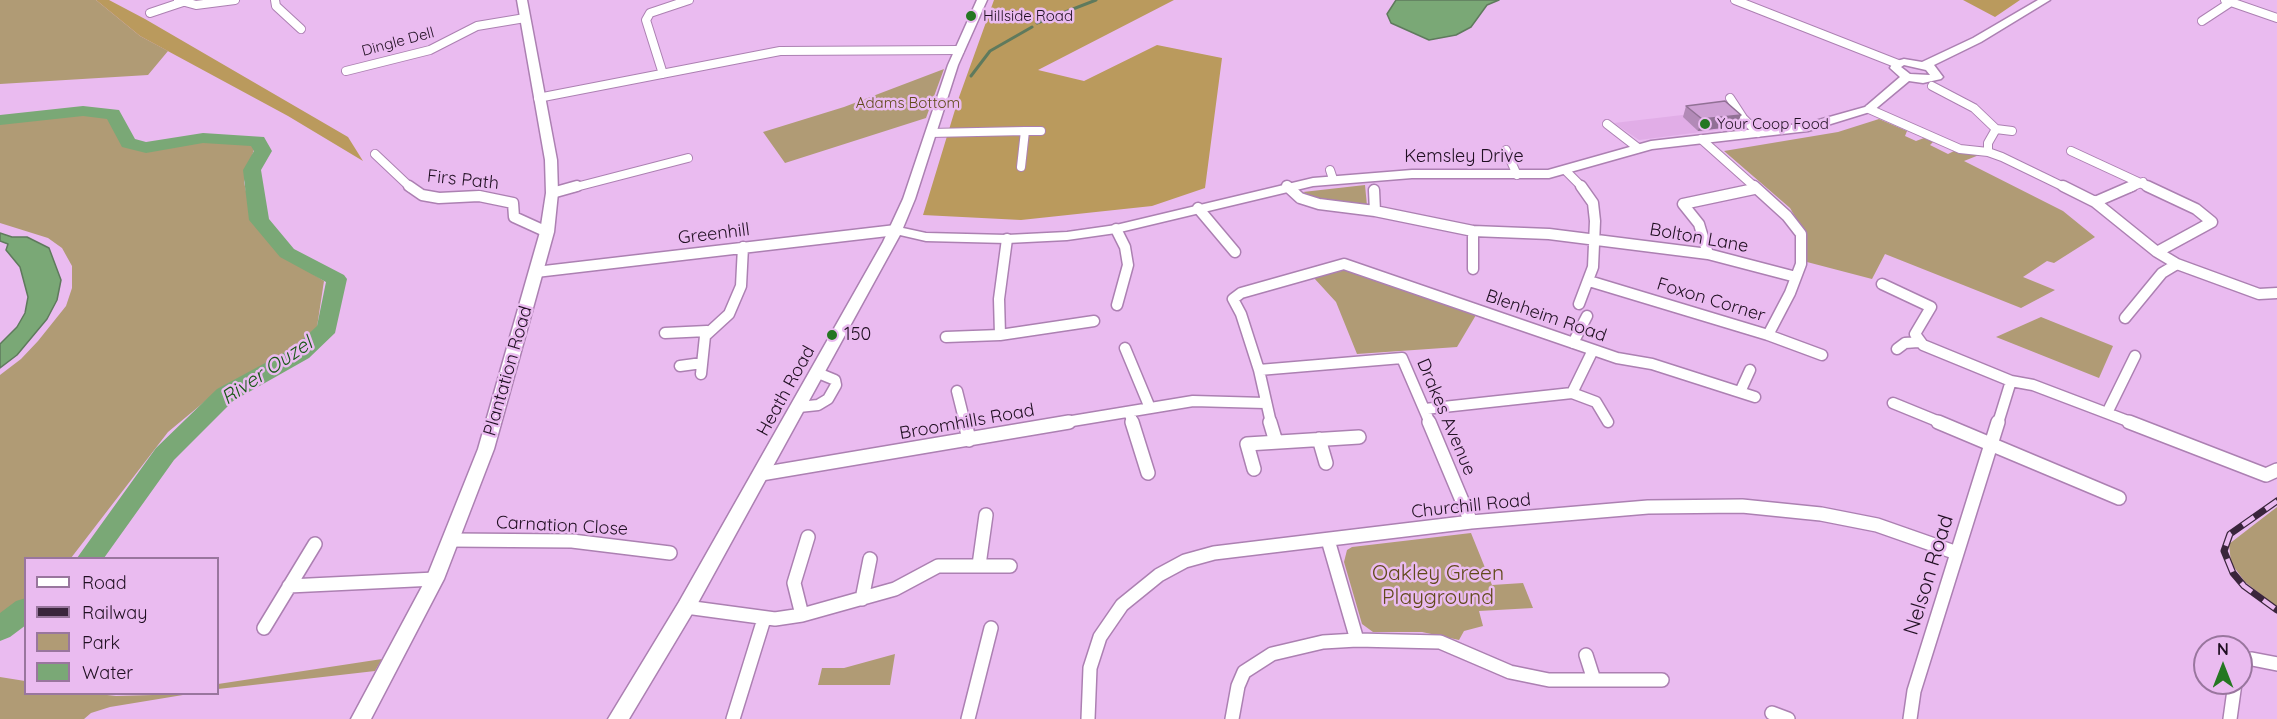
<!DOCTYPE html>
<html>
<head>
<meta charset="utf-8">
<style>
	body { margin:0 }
	#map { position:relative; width:2277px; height:719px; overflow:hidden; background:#eabbf0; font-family:Quicksand,sans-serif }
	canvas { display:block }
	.legend { position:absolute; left:24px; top:557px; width:195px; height:138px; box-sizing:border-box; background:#eabbf0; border:2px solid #99769e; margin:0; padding:8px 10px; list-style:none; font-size:18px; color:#200f22 }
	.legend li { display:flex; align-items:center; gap:12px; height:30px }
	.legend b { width:30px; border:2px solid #99769e }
	.north { position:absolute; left:2193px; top:635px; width:60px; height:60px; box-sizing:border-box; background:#eabbf0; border:2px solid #99769e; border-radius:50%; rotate:0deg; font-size:16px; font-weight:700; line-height:24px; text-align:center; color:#200f22 }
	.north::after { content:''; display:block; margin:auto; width:21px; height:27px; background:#257722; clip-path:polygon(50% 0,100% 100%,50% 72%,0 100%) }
</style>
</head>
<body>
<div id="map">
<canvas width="2277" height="719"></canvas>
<ul class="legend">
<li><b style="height:8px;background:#fff"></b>Road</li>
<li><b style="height:8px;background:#3a253c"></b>Railway</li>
<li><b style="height:16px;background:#b09b75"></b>Park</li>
<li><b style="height:16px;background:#7aa876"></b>Water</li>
</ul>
<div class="north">N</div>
</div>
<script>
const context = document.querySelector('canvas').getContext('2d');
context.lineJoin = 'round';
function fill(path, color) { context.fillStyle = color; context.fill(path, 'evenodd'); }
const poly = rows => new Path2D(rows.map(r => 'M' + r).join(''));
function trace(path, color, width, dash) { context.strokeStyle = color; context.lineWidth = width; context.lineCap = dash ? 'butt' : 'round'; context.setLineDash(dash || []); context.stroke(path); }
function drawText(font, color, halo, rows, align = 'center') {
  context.font = font + ' Quicksand,sans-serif'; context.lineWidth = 5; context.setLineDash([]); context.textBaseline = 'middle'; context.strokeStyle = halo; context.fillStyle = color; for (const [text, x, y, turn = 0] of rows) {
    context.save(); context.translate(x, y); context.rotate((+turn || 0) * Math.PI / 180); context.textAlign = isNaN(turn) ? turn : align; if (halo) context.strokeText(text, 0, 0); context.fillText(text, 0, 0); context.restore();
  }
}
fill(poly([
	[1725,110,1740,127,1639,140,1614,123]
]), '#e1ade7');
fill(poly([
	[0,0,96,0,140,36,168,51,148,75,0,84],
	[944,69,926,118,785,163,763,132,844,107],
	[80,113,108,115,125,144,144,150,202,140,256,143,244,182,253,223,281,254,324,281,317,327,289,352,221,388,168,432,71,558,26,558,25,601,0,621,0,375,21,359,38,341,66,306,72,288,72,266,62,248,48,238,0,223,0,122],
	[1879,119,1907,131,1905,136,1916,141,1924,138,1933,142,1930,145,1948,154,1954,151,1979,155,1964,161,2063,211,2095,237,2054,263,2047,261,2023,277,2055,290,2021,308,1885,254,1872,279,1807,262,1806,235,1790,208,1724,151,1838,132],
	[1365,185,1367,206,1322,201,1303,192],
	[1345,270,1476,315,1457,347,1357,354,1336,302,1314,278],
	[2041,317,2113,346,2099,378,1996,337],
	[2277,507,2277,607,2245,582,2231,563,2229,544],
	[1471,533,1492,585,1523,583,1533,608,1479,611,1483,626,1464,631,1459,640,1422,632,1373,632,1362,624,1344,562,1347,550,1352,547],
	[895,654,890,685,818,685,822,668,844,668],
	[382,659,375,671,218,689,218,684],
	[0,677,25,681,26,694,98,694,116,696,189,694,110,707,91,713,84,719,0,719]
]), '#b09b75');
fill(poly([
	[96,0,109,0,145,19,348,137,363,161,288,116,140,36],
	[994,0,1174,0,1038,70,1084,81,1157,45,1222,58,1205,188,1152,206,1021,220,923,215,958,100],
	[1963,0,2020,0,1995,17]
]), '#ba9a5d');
const water = poly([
	[1396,0,1499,0,1487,5,1471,27,1456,35,1429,40,1391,23,1387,14,1396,0],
	[0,233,12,237,27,237,49,248,61,280,57,300,47,319,17,355,0,368,0,344,17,327,25,313,28,297,20,267,6,250,8,244,0,241,0,233]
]);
fill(water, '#7aa876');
trace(water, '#5f7a5d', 1.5);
trace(poly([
	[1037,23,1096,0],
	[971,76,990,51,1032,27]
]), '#5f7a5d', 3);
fill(poly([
	[83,106,119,110,135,139,146,142,203,133,264,137,272,151,261,170,269,219,294,249,344,275,347,279,335,333,309,358,233,401,174,460,104,558,77,558,156,448,217,389,293,348,317,326,326,282,280,257,249,220,243,170,254,151,251,146,203,143,146,153,122,147,107,119,83,116,0,125,0,115,83,106],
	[26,598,26,625,10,637,0,641,0,613,16,601,26,598]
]), '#7aa876');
const streetFar2 = poly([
	[178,0,196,5,235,0],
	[275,0,276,6,301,29],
	[1735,0,1898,64],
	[2225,0,2277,18],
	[150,13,183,2],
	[2202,21,2231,2],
	[346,71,430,50,477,26,525,18],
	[663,74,646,20,650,13,689,0],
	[1932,86,1974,108,1996,129],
	[538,98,780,51,960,50],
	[1730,98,1743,118,1758,133],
	[1869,109,1960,149,1988,152,2002,157,2066,188],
	[1607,124,1638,148],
	[1025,131,1041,131],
	[930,133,1025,131,1021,167],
	[1701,139,1756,188],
	[1506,150,1517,175],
	[2071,151,2151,188],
	[1988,152,1988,143,1996,129,2012,131],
	[375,154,411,188],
	[1330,170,1333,179],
	[1566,171,1583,188],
	[1287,186,1289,188],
	[572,188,688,158],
	[2129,188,2143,182]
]);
const streetFar1 = poly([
	[409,186,422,195,439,198,479,196,513,203,514,217,547,232],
	[1287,186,1300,198,1319,204,1375,211,1473,231,1549,234,1708,254,1796,277],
	[1754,186,1787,216,1801,234,1801,264,1790,293,1768,335],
	[2063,186,2095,202,2157,252,2177,264,2259,294,2277,293],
	[2147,186,2196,209,2212,222,2157,252],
	[1374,190,1375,211],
	[552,193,577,186],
	[2095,202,2132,186],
	[1198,208,1235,252],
	[1116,229,1125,247,1128,265,1117,305],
	[1473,231,1473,269],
	[1007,239,999,299,1000,335,1094,321],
	[1708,254,1699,224,1683,204,1754,189],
	[536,272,896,230],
	[1589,281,1768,335,1822,355],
	[1882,284,1931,307,1915,334,1923,345,2011,381,2033,385,2133,423],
	[1579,304,1593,267,1595,221,1593,203,1581,186],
	[2125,318,2162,273,2177,264],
	[665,333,707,331],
	[946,337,1000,335],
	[1573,343,1587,316],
	[1125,348,1150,408],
	[1897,349,1905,343,1918,342],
	[680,366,702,363],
	[1259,370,1241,314,1233,299,1241,293,1344,264,1617,358,1652,364,1755,397],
	[701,374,705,336,729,314,741,286,743,247],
	[957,391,965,423],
	[1740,392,1750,370],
	[1572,393,1596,402,1608,422],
	[1893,403,1942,423],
	[799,407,818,405,828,399,836,385,835,380,818,373],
	[1425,409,1572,393,1593,350],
	[1129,412,1133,423],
	[2107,413,2135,356],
	[1060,423,1193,401,1265,403],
	[1271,423,1259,370,1402,358,1430,423],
	[1998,423,2011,381]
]);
const street = poly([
	[965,422,969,440],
	[1132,422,1148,473],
	[1270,422,1276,442],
	[1429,422,1471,522],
	[1938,422,2119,498],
	[2129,422,2266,475,2277,470],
	[1319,439,1326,463],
	[1254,469,1247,444,1359,437],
	[761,474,1069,422],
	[451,540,572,541,670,553],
	[979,565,986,515],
	[289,586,435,579],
	[862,599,870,559],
	[686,607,775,619,802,615,895,589,938,566,1010,566],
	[802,615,794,583,808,537],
	[264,628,315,544],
	[1357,640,1440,642,1510,672,1549,680,1662,680],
	[1586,655,1594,680],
	[2241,661,2252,659,2277,664],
	[1772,713,1788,719],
	[733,719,764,619],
	[968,719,991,628],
	[1088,719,1090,668,1100,637,1122,605,1159,575,1185,561,1214,553,1471,522,1648,507,1742,506,1821,514,1877,525,1957,553],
	[1232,719,1238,686,1244,672,1272,654,1323,642,1357,640,1328,540],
	[1910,719,1914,691,1998,422],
	[2230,719,2235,683]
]);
const secondary = poly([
	[517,0,527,0,557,160,558,193,554,232,494,449,444,579,371,719,351,719,426,579,478,449,540,232,546,193,545,160,517,0],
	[977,0,987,0,958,65,915,199,903,228,926,233,1007,235,1067,232,1116,225,1313,178,1412,170,1548,170,1651,141,1808,123,1865,107,1900,77,1890,68,1893,62,1904,59,1922,62,1973,38,2038,0,2050,0,1981,42,1934,65,1943,77,1941,79,1923,83,1909,81,1873,111,1808,131,1652,149,1549,178,1412,178,1313,186,1116,233,1067,240,1007,243,926,241,900,235,693,612,629,719,608,719,679,602,883,242,903,199,948,65,977,0],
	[1904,65,1926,70,1930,75,1910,74,1901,67,1904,65]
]);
trace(streetFar2, '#ac80b2', 10);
trace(streetFar1, '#ac80b2', 13);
trace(street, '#ac80b2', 16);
trace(secondary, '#ac80b2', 3);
trace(streetFar2, '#fff', 8);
trace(streetFar1, '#fff', 10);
trace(street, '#fff', 13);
fill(secondary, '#fff');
const rail = poly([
	[2277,501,2230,534,2224,551,2233,573,2244,586,2277,610]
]);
trace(rail, '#3a253c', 7);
trace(rail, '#eabbf0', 4.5, [14]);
fill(poly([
	[1686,106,1737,126,1698,131,1683,117]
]), '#b28ab7');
fill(poly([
	[1741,115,1737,126,1698,131,1702,119]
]), '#917195');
const building = poly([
	[1725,101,1741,115,1702,119,1686,106,1725,101]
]);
fill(building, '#cfa1d5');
trace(building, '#917195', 1.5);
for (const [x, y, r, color] of [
	[971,16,6,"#257722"],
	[1705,124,6,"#257722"],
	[832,335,6,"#257722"]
]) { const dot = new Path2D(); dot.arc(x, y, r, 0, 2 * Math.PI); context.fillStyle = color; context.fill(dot); trace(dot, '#eabbf0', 2); }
drawText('15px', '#200f22', '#eabbf0', [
	["Hillside Road",983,16],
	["Your Coop Food",1717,124]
], 'left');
drawText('15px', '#200f22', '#eabbf0', [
	["Dingle Dell",398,42,-15]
]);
drawText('15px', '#614a1b', '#eabbf0', [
	["Adams Bottom",908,103]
]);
drawText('18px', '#200f22', '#eabbf0', [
	["Kemsley Drive",1464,157],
	["Firs Path",463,180,6],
	["Greenhill",714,234,-7],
	["Bolton Lane",1699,238,10],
	["Foxon Corner",1711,300,17],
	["Blenheim Road",1546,316,19],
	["Plantation Road",508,371,-74],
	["Heath Road",786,391,-61],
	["Drakes Avenue",1446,417,67],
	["Broomhills Road",967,422,-10],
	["Churchill Road",1471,506,-6],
	["Carnation Close",562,526,3]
]);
drawText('18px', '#200f22', '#eabbf0', [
	["150",844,335]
], 'left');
drawText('italic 20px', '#175815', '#eabbf0', [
	["River Ouzel",267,371,-34]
]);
drawText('21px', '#614a1b', '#eabbf0', [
	["Oakley Green",1438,574],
	["Playground",1438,598]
]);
drawText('21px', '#200f22', '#eabbf0', [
	["Nelson Road",1929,575,-73]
]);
</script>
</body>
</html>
